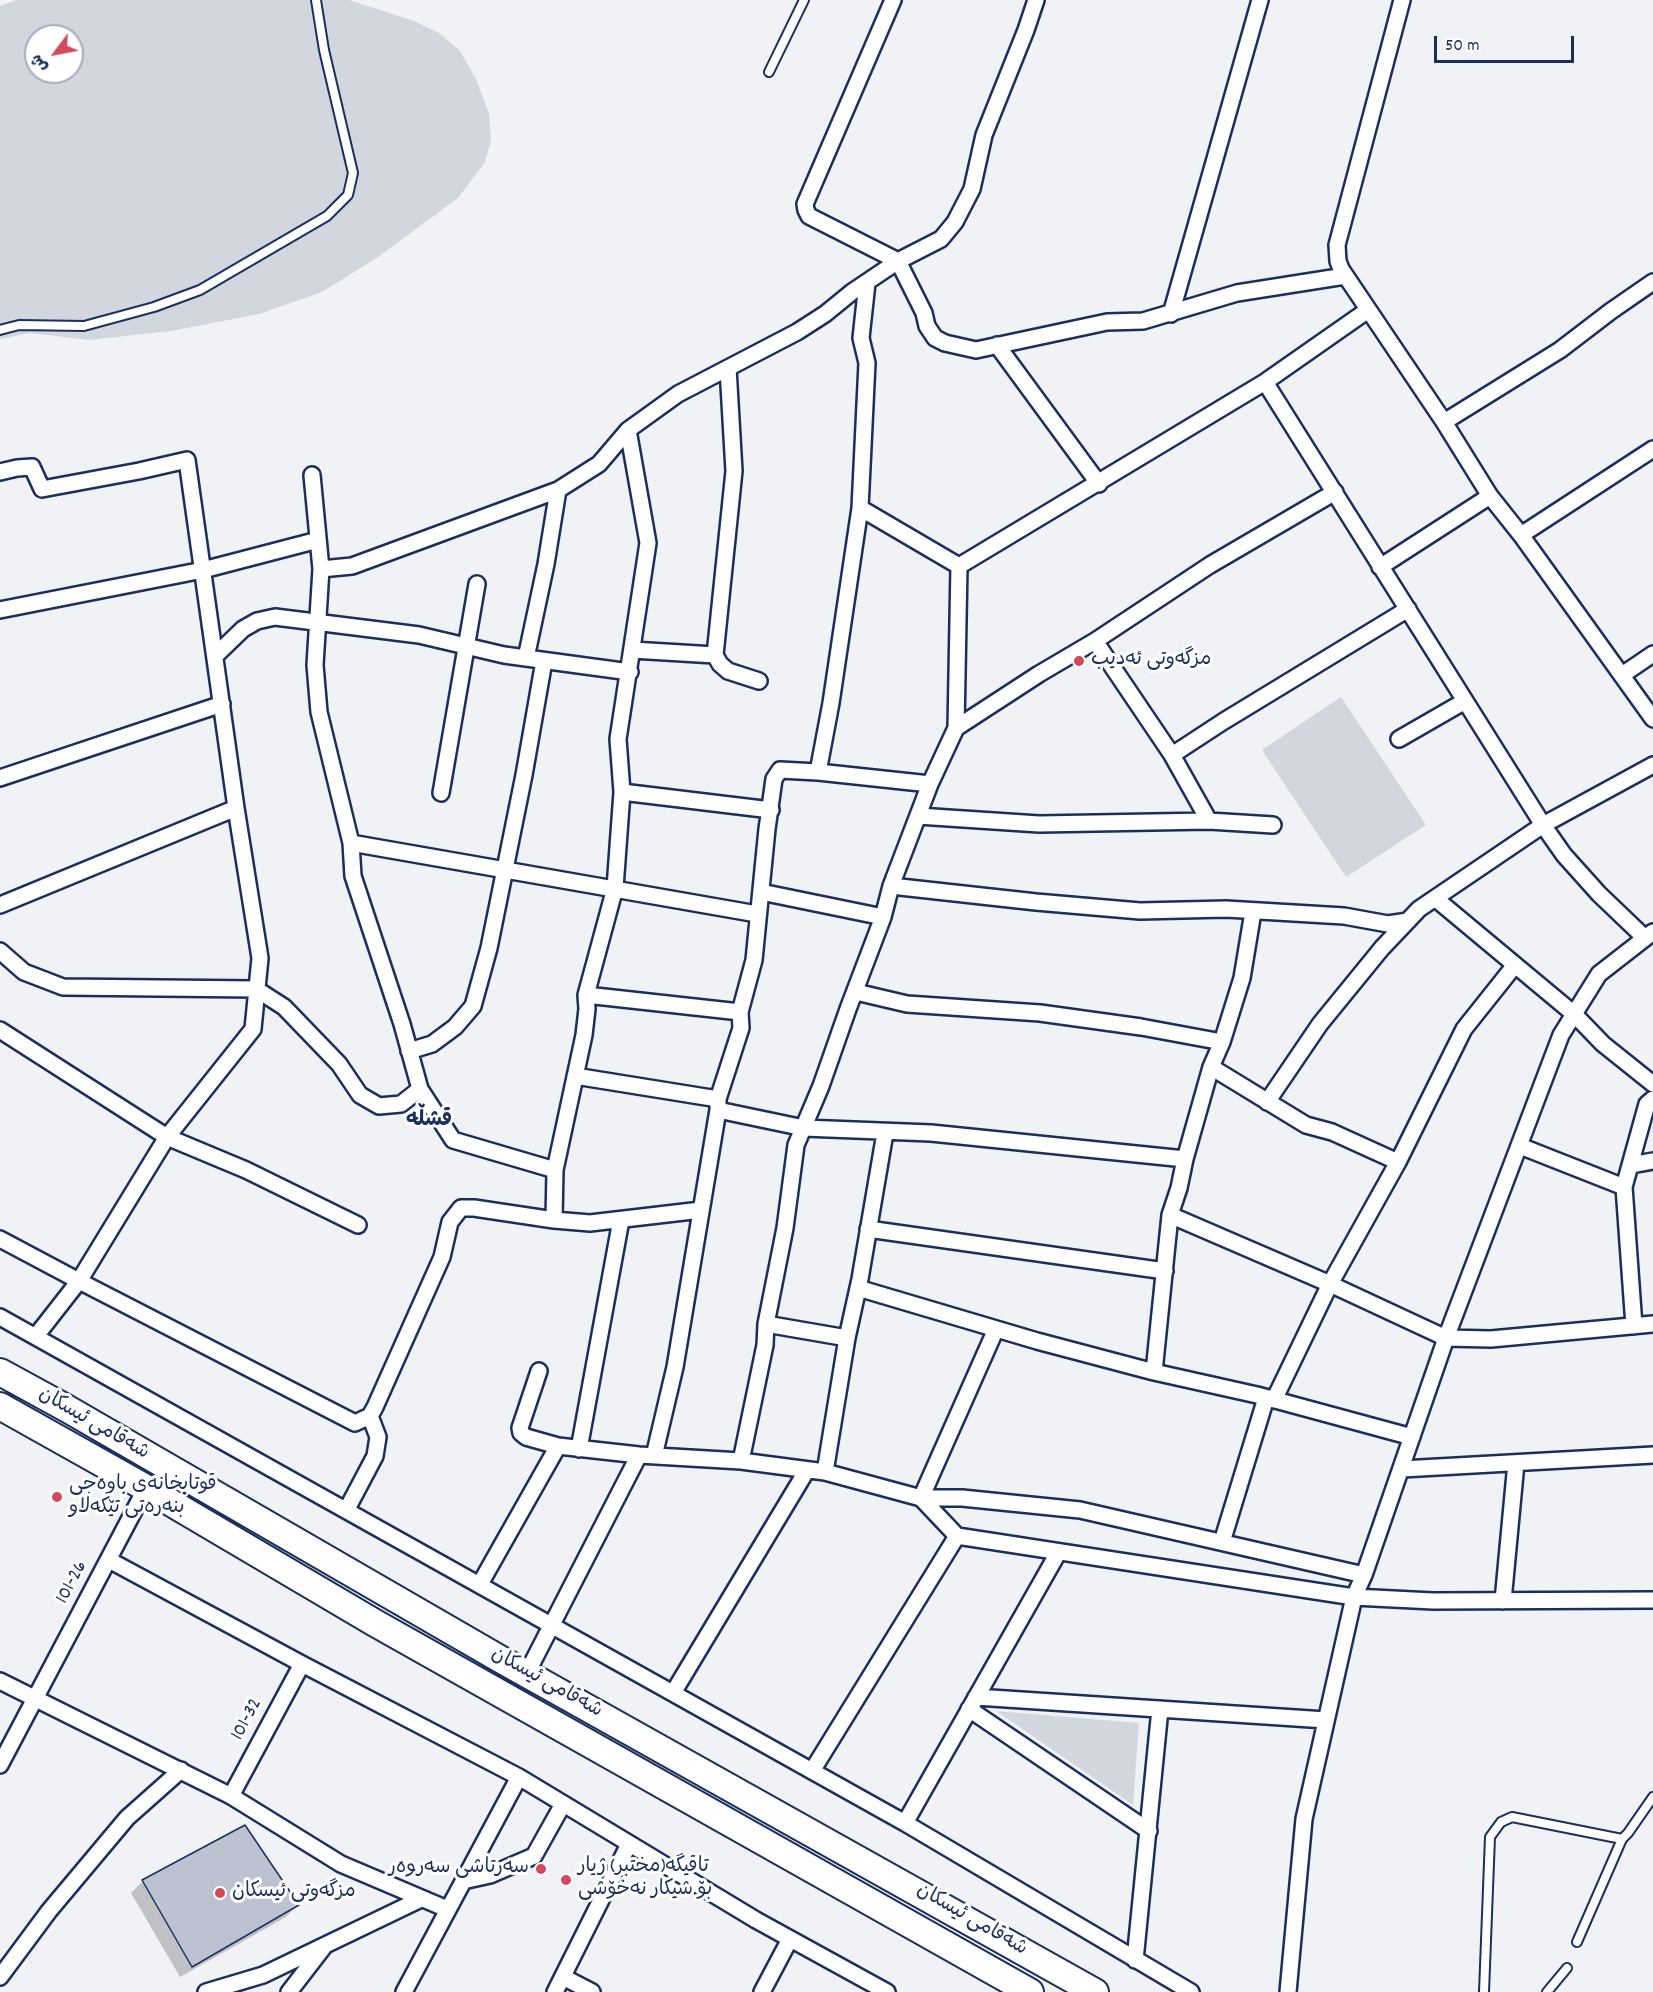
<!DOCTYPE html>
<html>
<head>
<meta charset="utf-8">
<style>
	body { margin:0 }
	#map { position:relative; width:1653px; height:1992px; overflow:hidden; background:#f1f2f5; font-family:Dekko,"Playpen Sans Arabic",sans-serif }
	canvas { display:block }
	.north { position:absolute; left:24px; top:24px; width:60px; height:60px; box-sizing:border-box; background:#fff; border:2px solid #a4acbf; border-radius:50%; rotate:238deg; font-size:16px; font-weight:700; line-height:24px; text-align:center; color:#1b2f5e }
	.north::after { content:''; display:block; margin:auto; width:21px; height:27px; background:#d1495b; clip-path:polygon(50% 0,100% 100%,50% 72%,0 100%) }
	.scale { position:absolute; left:1434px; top:36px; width:140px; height:27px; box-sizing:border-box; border:3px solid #1b2f5e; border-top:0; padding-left:8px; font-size:18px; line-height:21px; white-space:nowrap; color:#1b2f5e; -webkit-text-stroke:4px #fff; paint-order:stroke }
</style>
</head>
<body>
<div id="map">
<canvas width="1653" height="1992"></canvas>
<div class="north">ش</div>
<div class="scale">50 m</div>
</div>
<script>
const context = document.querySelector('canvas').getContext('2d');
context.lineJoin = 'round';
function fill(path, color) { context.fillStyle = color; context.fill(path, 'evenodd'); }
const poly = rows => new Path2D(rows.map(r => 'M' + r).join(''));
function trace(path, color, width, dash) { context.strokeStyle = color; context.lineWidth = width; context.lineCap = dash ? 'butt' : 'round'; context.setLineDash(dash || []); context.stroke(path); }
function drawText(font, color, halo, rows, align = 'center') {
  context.font = font + ' Dekko,"Playpen Sans Arabic",sans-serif'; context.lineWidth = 6; context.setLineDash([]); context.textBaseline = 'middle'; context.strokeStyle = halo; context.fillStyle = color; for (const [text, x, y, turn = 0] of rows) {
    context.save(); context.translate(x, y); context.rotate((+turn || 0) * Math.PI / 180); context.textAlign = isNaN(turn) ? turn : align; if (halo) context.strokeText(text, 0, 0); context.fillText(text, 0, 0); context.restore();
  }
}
fill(poly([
	[16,0,349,0,414,21,439,33,460,51,476,79,489,114,491,140,485,162,458,198,378,257,322,292,259,314,171,331,89,340,30,333,0,339,0,6],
	[36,36,72,36,72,72,36,72],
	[1341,697,1426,825,1346,877,1262,750],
	[996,1711,1139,1723,1133,1805]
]), '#d2d6df');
fill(poly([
	[143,1881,297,1905,286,1917,180,1977,131,1893]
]), '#0003');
const building = poly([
	[245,1825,299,1905,192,1967,142,1880,245,1825]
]);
fill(building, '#bcc2d0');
trace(building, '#1b2f5e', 1.5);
const lane = poly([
	[769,72,804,0],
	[0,330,19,325,84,326,154,307,200,290,327,216,348,195,353,173,324,50,316,0],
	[1577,1942,1622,1839],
	[1484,1992,1490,1837,1501,1822,1512,1817,1622,1839,1628,1833,1653,1797],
	[1547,1992,1567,1968]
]);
const street = poly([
	[893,0,805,204,806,210,809,216,898,261,924,313,927,326,935,338,945,343,976,350,1107,322,1143,321,1237,293,1345,276],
	[1402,0,1337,245,1338,261,1341,269,1444,422,1490,496,1521,535,1653,719],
	[1171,314,1260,0],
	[997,345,1099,484],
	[1265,382,1543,825,1564,855,1599,894,1645,938],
	[1444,422,1560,350,1611,311,1653,282],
	[0,472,17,468,32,467,42,489,139,471,187,460,236,808,260,958,253,1029,167,1137,79,1281,36,1336],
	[312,475,321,569,315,665,319,712,351,843,353,876,402,1024,420,1089,453,1140,555,1170],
	[860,508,959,566,1265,382,1368,310],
	[1521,535,1653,449],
	[1380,567,1490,496],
	[321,569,352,566,558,490,599,464,628,430,678,394,797,332,825,314,852,292,898,261,941,239,955,222,972,189,984,135,1026,30,1036,0],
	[0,610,203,570,318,540],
	[1095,641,1172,755,1209,821],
	[632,650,715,655,720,664,728,671,759,681],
	[715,655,734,471,728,368],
	[215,656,243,629,257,621,275,617,419,635,504,655,630,672],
	[526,658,546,564,558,490],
	[1622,675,1653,654],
	[956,728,959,566],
	[1399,739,1465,701],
	[1172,755,1224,721,1408,609],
	[818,772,831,703,860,508,867,363,861,338,867,283],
	[0,778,222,704],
	[622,792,771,810],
	[441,793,477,584],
	[918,816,1039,824,1209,821,1273,825],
	[351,843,757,914],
	[891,886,1036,902,1140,911,1226,909,1344,916,1388,924,1408,921],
	[761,892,883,917],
	[1436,899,1574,1014,1603,1044,1653,1084],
	[0,905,236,808],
	[0,951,24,972,63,987,256,989,284,1007,339,1064,360,1095,379,1106,401,1104,420,1089],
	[856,992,907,1004,1040,1013,1141,1027,1222,1042],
	[586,995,740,1012],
	[0,1030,167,1137,246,1170,358,1225],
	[409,1051,432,1044,455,1027,473,1006,489,948,524,775,544,661],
	[1211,1067,1306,1125,1332,1132,1398,1162],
	[575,1076,718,1099],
	[1267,1102,1320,1024,1382,948,1419,909,1543,825,1653,765],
	[718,1110,804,1128,931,1133,1185,1159],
	[1520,1146,1624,1187],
	[1631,1165,1653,1161],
	[1170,1215,1330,1284,1446,1338,1491,1339,1653,1324],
	[554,1220,555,1170,584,1035,587,1009,586,995,615,888,622,792,618,739,648,543,628,430],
	[868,1229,1165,1271],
	[0,1239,79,1281,355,1423,370,1416,375,1407,442,1257,450,1222,461,1208,474,1208,554,1220,590,1223,701,1210],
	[858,1288,1037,1341,1154,1372,1257,1395,1412,1437],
	[0,1317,905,1823,1191,1992],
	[766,1324,847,1338],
	[1634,1326,1624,1187,1647,1104,1653,1099],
	[996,1329,921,1498,957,1536,1354,1597,1433,1601,1653,1600],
	[539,1371,520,1428,521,1433,526,1437,558,1446,639,1455,741,1461,825,1472,921,1498,962,1498,1080,1510,1364,1575],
	[1154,1372,1170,1215,1179,1188,1185,1159,1211,1067,1222,1042,1242,978,1253,912],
	[1274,1400,1330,1284,1398,1162,1464,1029,1515,965],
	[579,1449,621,1220],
	[654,1456,675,1367,718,1110,718,1099,741,1028,740,1012,754,960,767,829,774,779,780,770,818,772,930,784],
	[741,1461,765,1345,766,1324,785,1228,796,1145,821,1086,848,1009,883,917,891,886,930,784,956,728,1039,674,1095,641,1210,565,1335,492],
	[1402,1469,1653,1455],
	[825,1472,847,1338,860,1279,885,1133],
	[347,1509,375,1456,378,1437,370,1416],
	[1222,1542,1266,1398],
	[109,1560,302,1664,519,1777,756,1920,887,1992],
	[480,1584,558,1446],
	[1503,1601,1516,1463],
	[527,1673,639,1455],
	[0,1681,231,1796,341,1864,447,1909],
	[673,1693,807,1470],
	[976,1697,1326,1720],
	[969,1709,1149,1831],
	[0,1765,146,1488],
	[812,1771,957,1536],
	[231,1796,302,1664],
	[905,1823,1058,1553],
	[463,1881,490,1875,534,1856,563,1804],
	[1135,1960,1160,1709],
	[0,1977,49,1911,127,1818,181,1770],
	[563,1977,592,1992],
	[206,1992,263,1975,421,1899],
	[289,1992,323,1948],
	[404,1992,519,1777],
	[555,1992,629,1844],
	[762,1992,790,1939],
	[1288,1992,1304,1819,1354,1597,1364,1575,1446,1338,1561,1035,1599,974,1653,932]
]);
const primary = poly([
	[0,1372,66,1408,500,1659,1095,1992],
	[0,1406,146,1488,375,1623,1030,1992]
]);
trace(lane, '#1b2f5e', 12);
trace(street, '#1b2f5e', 20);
trace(primary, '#1b2f5e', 30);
trace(lane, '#fff', 8);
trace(street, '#fff', 15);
trace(primary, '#fff', 26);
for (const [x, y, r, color] of [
	[1079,661,6,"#d1495b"],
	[57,1497,6,"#d1495b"],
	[541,1869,6,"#d1495b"],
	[566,1880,6,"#d1495b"],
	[220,1893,6,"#d1495b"]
]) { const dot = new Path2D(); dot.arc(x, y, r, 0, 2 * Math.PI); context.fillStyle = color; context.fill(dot); trace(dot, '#fff', 2); }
drawText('20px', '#1b2f5e', '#fff', [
	["مزگەوتی ئەدیب",1091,661],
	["قوتابخانه‌ی باوه‌جی",69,1486],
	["بنه‌ره‌تی تێكه‌لاو",69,1509],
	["تاقیگە(مختبر) ژیار",578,1868],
	["بۆ شیکار نەخۆشی",578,1891],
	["سەرتاشی سەروەر",529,1869,"right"],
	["مزگەوتی ئیسکان",232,1893]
], 'left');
drawText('20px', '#1b2f5e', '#fff', [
	["شەقامی ئیسکان",93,1425,30],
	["101-26",73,1583,-62],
	["شەقامی ئیسکان",546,1684,29],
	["101-32",248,1720,-62],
	["شەقامی ئیسکان",971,1921,30]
]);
drawText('bold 21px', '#1b2f5e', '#fff', [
	["قشڵه‌",429,1122]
]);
</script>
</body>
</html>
